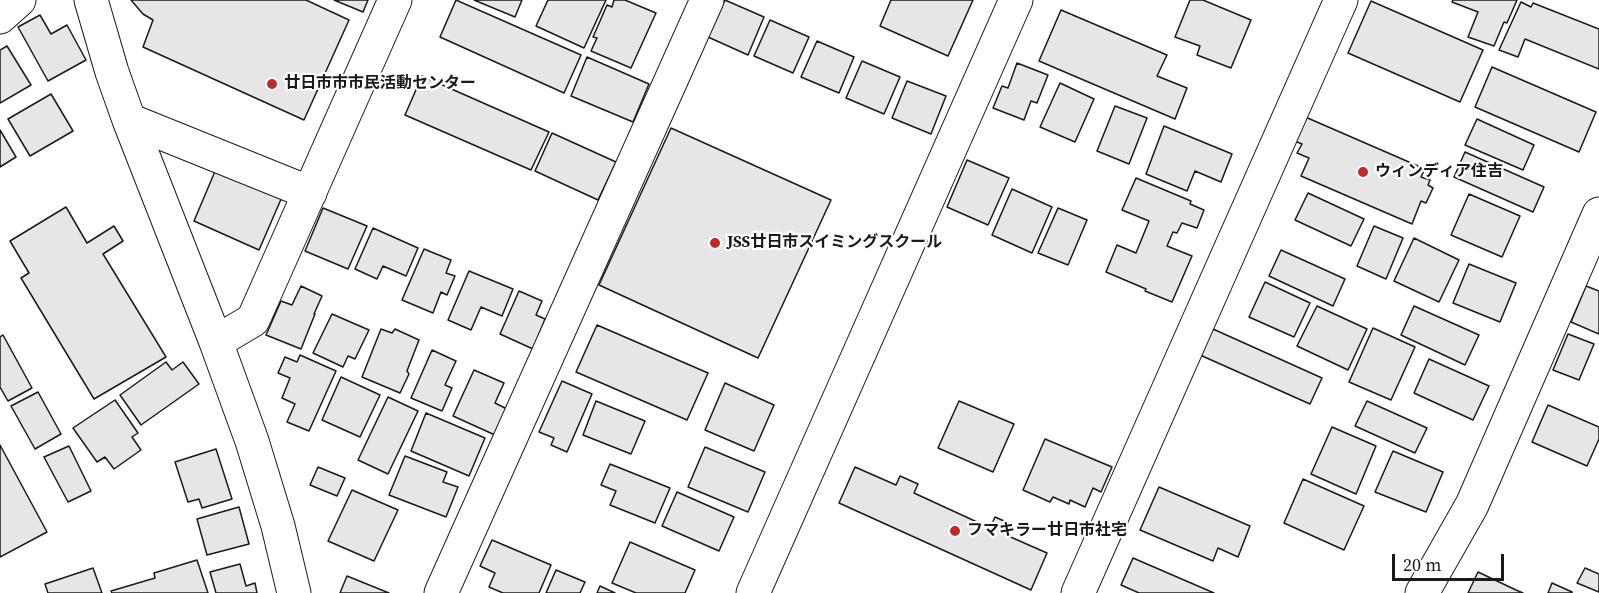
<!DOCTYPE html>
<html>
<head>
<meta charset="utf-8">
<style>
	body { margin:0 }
	#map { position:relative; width:1599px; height:593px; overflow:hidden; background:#fff; font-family:"Source Serif 4",serif }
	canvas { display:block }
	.scale { position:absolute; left:1392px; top:554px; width:112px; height:27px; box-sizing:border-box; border:3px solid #1a1a1a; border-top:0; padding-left:8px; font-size:18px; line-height:21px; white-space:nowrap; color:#1a1a1a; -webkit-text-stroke:4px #fff; paint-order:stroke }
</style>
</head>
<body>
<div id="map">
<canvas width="1599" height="593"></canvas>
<div class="scale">20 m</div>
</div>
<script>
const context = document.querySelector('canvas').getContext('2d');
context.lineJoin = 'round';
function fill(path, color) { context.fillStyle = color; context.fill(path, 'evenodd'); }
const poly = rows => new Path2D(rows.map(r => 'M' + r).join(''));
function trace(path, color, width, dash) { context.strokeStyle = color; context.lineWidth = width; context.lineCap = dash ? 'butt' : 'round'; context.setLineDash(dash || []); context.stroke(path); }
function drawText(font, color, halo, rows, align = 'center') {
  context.font = font + ' "Source Serif 4","Noto Sans JP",serif'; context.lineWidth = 4.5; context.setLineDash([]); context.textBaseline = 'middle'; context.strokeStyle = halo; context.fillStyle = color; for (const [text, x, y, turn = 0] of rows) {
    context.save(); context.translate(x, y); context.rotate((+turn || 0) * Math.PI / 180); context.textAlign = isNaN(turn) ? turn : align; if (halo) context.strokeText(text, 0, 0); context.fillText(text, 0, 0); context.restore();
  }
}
const building = poly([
	[131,0,306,0,349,20,304,120,143,47,153,20,143,14,131,0],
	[334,0,368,0,363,12,334,0],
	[456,0,581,55,564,93,440,37,456,0],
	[474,0,522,0,515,17,474,0],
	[548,0,606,0,584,48,536,26,548,0],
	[614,0,625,0,656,13,631,68,591,51,597,38,593,37,607,5,612,7,614,0],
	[725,0,764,17,748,55,708,37,725,0],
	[891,0,973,0,948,56,880,26,891,0],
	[1190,0,1203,0,1251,20,1231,68,1197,55,1200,46,1175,37,1190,0],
	[1453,0,1517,0,1507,23,1504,22,1494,46,1468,37,1478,12,1452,2,1453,0],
	[1371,1,1483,50,1460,102,1348,53,1371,1],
	[1521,2,1531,7,1533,3,1599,29,1599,69,1525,39,1518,57,1499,50,1521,2],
	[1061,10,1167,55,1157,76,1187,88,1175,119,1039,61,1061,10],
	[40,15,51,34,67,25,86,60,48,81,18,27,40,15],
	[770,20,809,37,793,73,754,56,770,20],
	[817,41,854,57,839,93,801,77,817,41],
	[7,46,31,85,0,103,0,50,7,46],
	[587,57,649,84,633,122,571,96,587,57],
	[862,61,900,77,884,114,846,98,862,61],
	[1017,63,1048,75,1037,103,1031,101,1024,120,993,108,1002,86,1008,88,1017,63],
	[1492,67,1596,112,1579,152,1475,107,1492,67],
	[422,76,549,132,531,170,405,115,422,76],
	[907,81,946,96,931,134,892,118,907,81],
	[1060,83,1094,99,1075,142,1040,127,1060,83],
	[51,94,73,131,30,156,8,119,51,94],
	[1115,106,1147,118,1129,164,1097,151,1115,106],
	[1303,116,1425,169,1421,177,1430,180,1428,185,1433,188,1426,203,1421,201,1412,224,1301,176,1309,158,1297,153,1302,144,1292,140,1303,116],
	[1477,119,1534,145,1523,170,1465,145,1477,119],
	[1164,126,1232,154,1221,182,1195,171,1187,191,1146,174,1164,126],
	[671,128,831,200,758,358,599,285,671,128],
	[0,130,16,157,0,167,0,130],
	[552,133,616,162,598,200,535,171,552,133],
	[1465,152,1544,187,1533,212,1454,177,1465,152],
	[967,160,1009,178,988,225,947,207,967,160],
	[216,169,282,197,259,250,194,221,216,169],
	[1136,178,1191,201,1190,204,1204,210,1197,228,1182,223,1177,233,1173,232,1167,246,1192,256,1172,302,1145,291,1146,289,1106,272,1117,245,1136,253,1149,221,1122,210,1136,178],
	[1012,189,1052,207,1032,253,992,235,1012,189],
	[1308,193,1364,219,1351,246,1295,220,1308,193],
	[1469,194,1520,216,1502,257,1451,235,1469,194],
	[66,207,87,243,114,226,123,241,103,254,166,357,94,399,21,278,29,273,10,241,66,207],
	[323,208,367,226,348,269,305,251,323,208],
	[1058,208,1087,220,1068,265,1038,253,1058,208],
	[1374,226,1403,238,1386,279,1357,266,1374,226],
	[373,228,418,248,406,276,383,266,377,279,355,269,373,228],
	[1414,238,1459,260,1439,302,1394,281,1414,238],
	[424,249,451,260,446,273,455,276,447,295,441,292,433,313,402,300,424,249],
	[1281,250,1345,279,1333,306,1269,276,1281,250],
	[1469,264,1516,283,1500,322,1453,303,1469,264],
	[469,271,513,289,502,316,481,307,471,330,448,320,469,271],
	[1265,282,1310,303,1294,337,1249,317,1265,282],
	[301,286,322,296,314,314,315,314,301,349,266,335,281,301,292,305,301,286],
	[1586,286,1599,291,1599,334,1571,322,1586,286],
	[519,291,542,301,536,315,545,319,533,349,500,334,519,291],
	[1317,306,1367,329,1348,370,1297,346,1317,306],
	[1414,306,1479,335,1465,365,1401,335,1414,306],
	[332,314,369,330,355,359,348,356,343,367,313,353,332,314],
	[597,325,708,373,687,420,576,372,597,325],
	[1373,328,1415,347,1391,400,1349,382,1373,328],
	[381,329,392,333,395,329,419,340,407,371,409,374,400,393,362,377,381,329],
	[1213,329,1322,378,1310,404,1200,355,1213,329],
	[1568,334,1594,344,1579,380,1553,370,1568,334],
	[3,335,32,388,8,401,0,387,0,337,3,335],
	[432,350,456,361,445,385,452,388,442,411,411,398,432,350],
	[300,355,336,371,309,431,287,422,295,404,282,398,290,378,278,373,285,357,297,362,300,355],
	[1429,359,1489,386,1473,420,1414,393,1429,359],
	[166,362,172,370,183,362,199,384,141,425,120,395,166,362],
	[474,370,504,383,495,403,507,409,495,435,453,416,474,370],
	[341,377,380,395,360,437,322,420,341,377],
	[562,381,592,394,567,452,551,445,554,438,539,432,562,381],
	[725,383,774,405,754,451,705,430,725,383],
	[38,392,61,434,35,449,11,406,38,392],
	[388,397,418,411,388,474,358,460,388,397],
	[115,400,138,433,132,437,141,450,114,469,105,457,97,462,73,428,115,400],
	[596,401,645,421,631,454,583,435,596,401],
	[959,401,1014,424,993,472,938,448,959,401],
	[1367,401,1427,428,1415,453,1355,426,1367,401],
	[1548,405,1599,427,1599,439,1587,466,1532,442,1548,405],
	[426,413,485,438,469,476,411,451,426,413],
	[1332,427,1376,446,1356,494,1311,474,1332,427],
	[1045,439,1112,467,1101,492,1093,488,1085,507,1070,500,1069,504,1053,497,1050,502,1023,490,1045,439],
	[0,445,47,532,0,557,0,445],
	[69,446,91,491,68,502,44,457,69,446],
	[705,447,765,472,748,512,688,487,705,447],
	[216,449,232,499,202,508,199,499,188,502,175,462,216,449],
	[1393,451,1443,472,1426,512,1375,492,1393,451],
	[405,456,447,472,443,482,458,487,446,517,389,495,405,456],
	[610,464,670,488,655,523,610,505,616,491,601,485,610,464],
	[318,467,345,478,337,496,310,485,318,467],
	[855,467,896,485,900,476,918,484,914,493,990,528,995,517,1011,524,1006,535,1047,553,1031,590,839,503,855,467],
	[1303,479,1364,506,1344,550,1284,523,1303,479],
	[1159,487,1250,526,1238,557,1218,548,1213,561,1140,530,1159,487],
	[352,490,398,510,374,561,328,541,352,490],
	[677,492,734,517,719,551,662,526,677,492],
	[239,507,249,544,207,555,197,519,239,507],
	[492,540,551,565,539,593,503,593,489,587,495,573,480,566,492,540],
	[630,542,695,570,685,593,636,593,612,583,630,542],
	[1133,558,1214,593,1139,593,1121,585,1133,558],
	[197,560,208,593,112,593,111,591,155,578,154,573,197,560],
	[240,564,246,586,255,583,257,593,216,593,210,572,240,564],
	[93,568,102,593,48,593,45,584,93,568],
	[1585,568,1599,574,1599,592,1577,583,1585,568],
	[556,570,585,582,580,593,546,593,556,570],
	[1478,572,1516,590,1523,593,1468,593,1478,572],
	[347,576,389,593,340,593,347,576],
	[1552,583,1572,592,1572,593,1548,593,1552,583],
	[600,586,615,593,597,593,600,586]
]);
fill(building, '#e6e6e6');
trace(building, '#1a1a1a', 1.5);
const minor = poly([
	[91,0,112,72,129,120,216,342,252,441,278,526,294,593],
	[0,17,19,0],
	[129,120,310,193],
	[216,342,253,320,395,0],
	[441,593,707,0],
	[753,593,1016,0],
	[1078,593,1341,0],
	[1422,593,1472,505,1599,214]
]);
trace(minor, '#1a1a1a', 35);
trace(minor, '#fff', 33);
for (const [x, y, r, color] of [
	[272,84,6,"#c62828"],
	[1363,172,6,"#c62828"],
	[715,243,6,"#c62828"],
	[955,531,6,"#c62828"]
]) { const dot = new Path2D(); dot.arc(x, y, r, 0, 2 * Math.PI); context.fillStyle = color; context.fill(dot); trace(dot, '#fff', 2); }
drawText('bold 16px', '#1a1a1a', '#fff', [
	["廿日市市市民活動センター",284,84],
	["ウィンディア住吉",1375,172],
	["JSS廿日市スイミングスクール",727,243],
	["フマキラー廿日市社宅",967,531]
], 'left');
</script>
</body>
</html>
